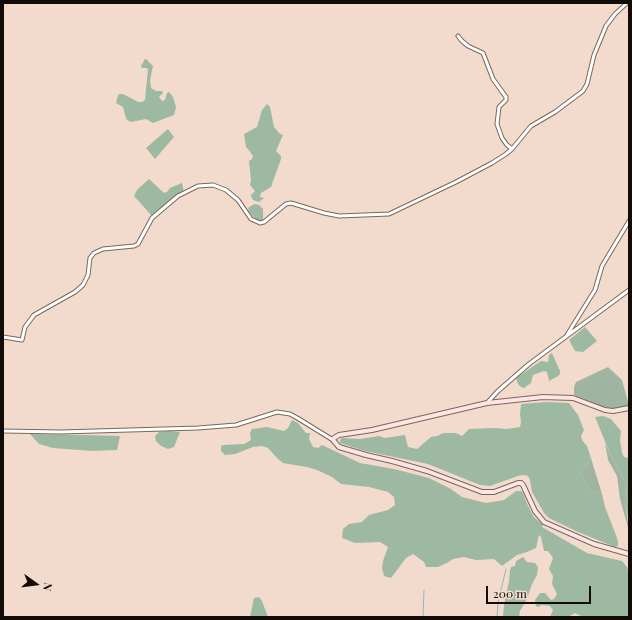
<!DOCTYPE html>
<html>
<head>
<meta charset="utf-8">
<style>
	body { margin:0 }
	#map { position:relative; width:632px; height:620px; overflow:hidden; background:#f2dbcc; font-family:"Playfair Display",serif }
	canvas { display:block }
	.frame { position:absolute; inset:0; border:4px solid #120b07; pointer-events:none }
	.north { position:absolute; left:16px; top:564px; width:40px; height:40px; -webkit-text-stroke:3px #f2dbcc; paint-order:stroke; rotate:104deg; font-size:11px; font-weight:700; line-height:16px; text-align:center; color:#120b07 }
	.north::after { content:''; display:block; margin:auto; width:14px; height:18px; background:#120b07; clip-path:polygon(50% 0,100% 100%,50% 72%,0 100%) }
	.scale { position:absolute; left:486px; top:586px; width:105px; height:18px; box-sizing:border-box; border:2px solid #120b07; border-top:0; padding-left:5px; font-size:12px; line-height:14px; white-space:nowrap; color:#120b07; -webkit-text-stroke:3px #f2dbcc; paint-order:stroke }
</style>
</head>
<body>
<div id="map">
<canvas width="632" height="620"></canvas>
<div class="frame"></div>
<div class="north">N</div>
<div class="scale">200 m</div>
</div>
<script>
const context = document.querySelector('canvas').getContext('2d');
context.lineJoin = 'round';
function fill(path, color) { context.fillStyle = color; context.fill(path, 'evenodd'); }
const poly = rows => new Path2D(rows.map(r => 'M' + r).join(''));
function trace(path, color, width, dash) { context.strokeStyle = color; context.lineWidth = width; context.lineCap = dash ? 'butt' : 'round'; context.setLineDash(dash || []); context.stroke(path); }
fill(poly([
	[608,367,622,380,629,406,610,409,605,408,574,395,574,387,576,382],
	[605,443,611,456,626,484,625,503,629,531,620,499,617,476,608,460],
	[590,455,602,494,591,491,580,472,589,462]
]), '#9fb5a2');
fill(poly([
	[145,59,146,59,153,66,150,80,151,88,156,91,162,91,163,93,159,97,162,101,165,100,167,93,169,92,173,97,176,107,174,115,153,123,146,119,131,122,127,120,125,115,123,107,116,103,118,95,120,94,123,94,138,102,142,102,145,100,148,69,146,68,142,68,141,66],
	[267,104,270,107,274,127,280,134,283,135,276,151,281,156,281,159,271,187,261,193,260,197,264,198,259,202,253,200,251,196,251,195,255,191,250,185,251,180,249,161,252,159,253,156,248,149,246,147,244,134,257,127,262,110],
	[168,129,174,137,155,159,146,148],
	[149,179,164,193,167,192,170,188,182,183,184,192,152,216,134,196,137,190],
	[254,204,259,205,263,209,263,220,257,220,249,212,248,208],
	[585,327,597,341,583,352,575,351,569,340],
	[552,353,560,371,560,374,558,376,549,381,547,372,544,371,533,375,531,383,524,388,521,387,518,384,516,378,541,361,548,362,549,355],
	[546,402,569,403,578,415,584,430,581,436,582,440,587,446,590,455,589,462,580,472,591,491,602,494,605,507,616,535,618,542,618,546,615,547,578,532,549,518,544,513,532,492,530,480,528,476,523,475,518,476,490,486,480,485,428,464,365,451,340,443,340,440,342,438,360,439,379,436,385,438,405,435,408,447,417,449,431,437,437,436,443,433,456,433,462,436,469,429,495,428,506,429,520,427,521,422,520,415,521,404],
	[603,416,611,419,621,431,620,440,622,453,624,457,629,458,629,524,625,503,626,484,611,456,595,417],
	[292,420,298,423,306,433,310,433,309,439,313,447,318,448,322,445,360,463,394,469,429,478,451,489,462,497,486,503,504,500,516,491,521,491,523,493,528,506,534,517,543,525,542,527,587,553,622,561,627,567,629,573,629,617,583,617,575,613,568,617,550,617,553,610,550,606,542,605,538,607,536,606,535,600,540,593,545,593,551,600,554,599,557,594,552,584,553,576,549,569,553,558,548,551,544,551,541,537,539,535,536,548,527,552,517,555,502,566,494,559,476,560,464,557,453,559,447,563,438,567,426,567,424,562,413,554,406,558,391,578,384,576,382,568,383,561,388,547,380,542,355,543,342,538,343,529,349,524,362,522,369,515,388,510,395,505,394,497,388,492,369,487,341,484,332,477,317,470,307,467,283,463,278,459,268,448,262,446,253,447,235,454,225,455,221,451,221,446,224,445,244,444,251,440,250,433,252,429,267,427,284,431,288,428],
	[168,431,180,432,174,447,168,449,161,446,156,441,155,436,159,432],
	[30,434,80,435,120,436,117,450,92,451,53,448,39,444],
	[523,557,527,562,535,563,538,567,537,575,532,584,527,599,520,611,519,617,503,617,504,605,509,581,510,570,511,567,515,566,516,561],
	[259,597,262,601,268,617,250,617,254,598]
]), '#9eb9a2');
trace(poly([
	[423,617,424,590],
	[497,617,498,603,506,569]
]), '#90b8c1', 1);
const minor = poly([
	[458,36,462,41,468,46,483,53,493,79,506,97,506,100,499,107,497,124,502,138,507,145,512,149],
	[567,335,595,290,602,266,629,221],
	[3,337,22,340,25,327,34,315,75,292,83,285,88,275,90,258,94,253,103,249,134,246,138,244,152,218,178,196,198,186,213,185,226,190,238,200,251,219,260,223,264,222,286,204,291,203,324,213,339,216,389,214,456,182,492,163,506,154,512,149,531,126,555,112,583,91,587,84,594,55,606,26,615,14,627,3],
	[487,403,498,391,529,364,629,290],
	[3,431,61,432,198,428,236,425,277,412,290,414,299,419,333,440]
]);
const secondary = poly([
	[629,408,613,411,605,410,573,398,543,397,487,403,372,430,339,435,334,438,333,440,339,447,366,455,392,461,427,471,482,492,494,492,518,483,521,483,523,485,535,511,544,522,594,544,629,554]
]);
trace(minor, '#7a6759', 5);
trace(secondary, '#7a6759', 6);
trace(minor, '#fff', 3);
trace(secondary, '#fce5e4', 4);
</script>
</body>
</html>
